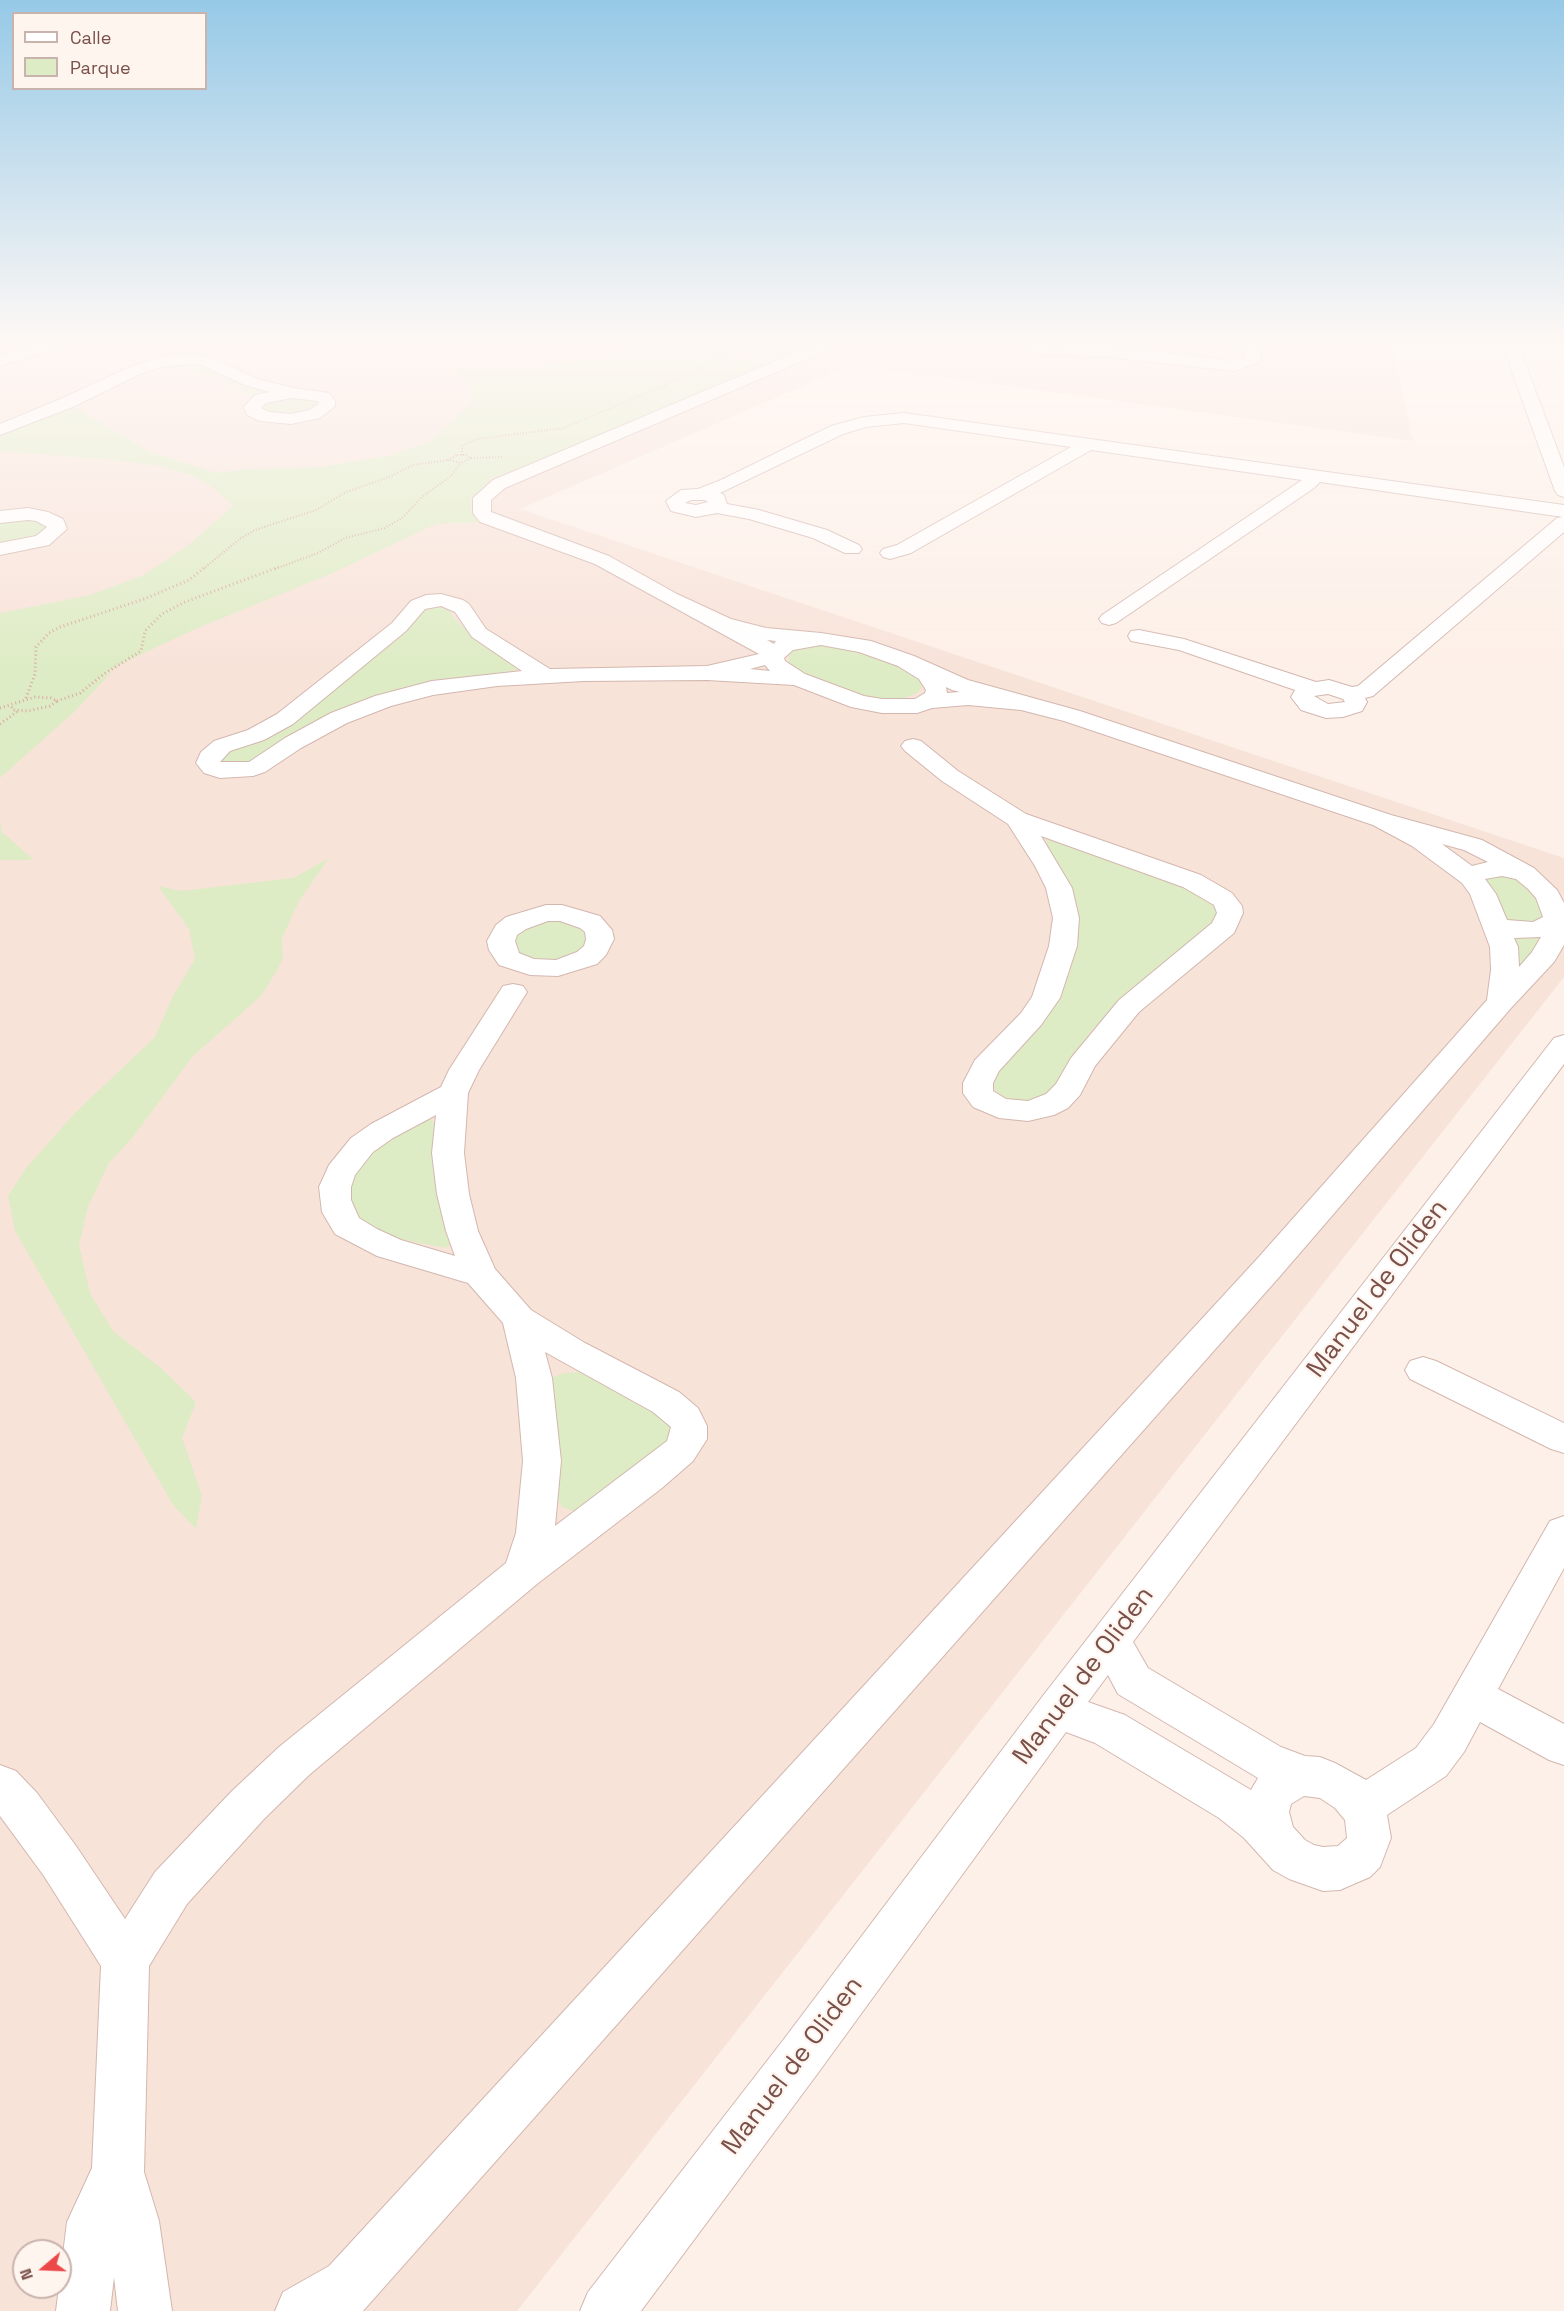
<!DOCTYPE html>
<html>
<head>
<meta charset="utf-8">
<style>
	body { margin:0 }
	#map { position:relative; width:1564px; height:2311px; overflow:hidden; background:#fdf0e8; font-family:"Space Grotesk",sans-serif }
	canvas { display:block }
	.legend { position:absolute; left:12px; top:12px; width:195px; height:78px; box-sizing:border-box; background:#fff5ef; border:2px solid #c9b3ad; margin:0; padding:8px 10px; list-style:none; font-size:18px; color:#79504a }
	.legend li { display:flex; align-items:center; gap:12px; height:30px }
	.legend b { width:30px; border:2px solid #c9b3ad }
	.north { position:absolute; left:12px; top:2239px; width:60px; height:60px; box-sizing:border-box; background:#fff5ef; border:2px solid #c9b3ad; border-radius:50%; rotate:251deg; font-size:16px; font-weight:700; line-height:24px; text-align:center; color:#79504a }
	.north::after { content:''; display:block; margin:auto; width:21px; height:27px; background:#ec4849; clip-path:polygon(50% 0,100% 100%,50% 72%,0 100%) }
</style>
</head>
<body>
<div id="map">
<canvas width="1564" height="2311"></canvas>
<ul class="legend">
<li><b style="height:8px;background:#fff"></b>Calle</li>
<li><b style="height:16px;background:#deecc5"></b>Parque</li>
</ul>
<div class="north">N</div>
</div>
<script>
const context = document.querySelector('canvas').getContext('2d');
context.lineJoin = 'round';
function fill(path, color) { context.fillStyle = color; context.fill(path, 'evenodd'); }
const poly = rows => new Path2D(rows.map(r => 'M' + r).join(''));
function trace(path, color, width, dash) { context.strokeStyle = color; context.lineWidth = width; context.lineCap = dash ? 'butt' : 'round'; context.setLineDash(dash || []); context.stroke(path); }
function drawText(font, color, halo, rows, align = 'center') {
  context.font = font + ' "Space Grotesk",sans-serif'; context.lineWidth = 4.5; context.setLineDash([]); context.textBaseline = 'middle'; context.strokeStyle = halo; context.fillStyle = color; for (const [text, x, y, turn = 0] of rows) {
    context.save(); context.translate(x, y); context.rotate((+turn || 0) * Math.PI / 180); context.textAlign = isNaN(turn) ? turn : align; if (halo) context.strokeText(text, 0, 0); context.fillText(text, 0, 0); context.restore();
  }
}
fill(poly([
	[0,344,1392,344,1413,441,851,365,520,509,1564,858,1564,977,517,2311,0,2311],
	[24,2251,60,2251,60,2287,24,2287]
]), '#f8e3d9');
fill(poly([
	[654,344,761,344,748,348,710,375,778,344,814,344,569,449,493,478,471,498,471,512,480,522,436,524,328,575,193,630,119,665,81,691,113,671,73,713,0,778,0,613,90,595,144,575,191,543,233,506,214,488,192,475,159,466,114,460,0,451,0,434,71,405,148,451,217,473,251,469,320,467,387,456,430,442,469,405,471,390,454,367,536,367,602,357],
	[199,364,277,392,253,398,227,381,179,368],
	[305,395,321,402,310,412,279,416,260,409,263,402],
	[32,518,49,527,41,536,0,545,0,520],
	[430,604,449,610,453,617,482,645,515,664,517,670,429,683,252,763,223,765,218,761,223,750,249,742],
	[832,644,894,660,921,680,922,687,917,693,899,700,870,698,804,677,788,661,790,653,799,646],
	[0,821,2,832,34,860,0,860],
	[1047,838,1164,877,1219,904,1219,918,1125,996,1090,1032,1059,1084,1042,1101,1019,1105,1001,1099,993,1086,996,1068,1060,994,1070,972,1077,941,1069,884,1047,846],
	[329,858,299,901,282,938,283,957,278,969,261,996,193,1056,133,1137,109,1163,88,1207,79,1245,90,1293,113,1331,161,1368,196,1402,182,1438,202,1496,196,1529,173,1505,15,1231,8,1196,26,1168,76,1112,155,1037,173,996,195,959,189,929,158,886,181,891,293,878],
	[1494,872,1525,881,1546,912,1542,924,1505,922,1481,874],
	[550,919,574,922,588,933,587,948,556,963,519,957,512,937,517,930],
	[1546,931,1520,973,1508,932],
	[431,1119,436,1126,453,1242,446,1248,403,1240,366,1225,350,1208,347,1188,365,1154,420,1120],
	[579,1372,668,1415,677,1437,576,1512,562,1507,553,1492,551,1378,564,1373]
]), '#deecc5');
const minor = poly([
	[38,344,63,344,60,347,0,366,0,356,38,344],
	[816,344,838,344,835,347,505,488,491,500,491,512,609,556,677,594,731,619,766,628,821,633,871,641,914,656,968,680,1080,711,1391,815,1482,840,1534,868,1557,890,1564,903,1564,945,1554,962,1511,1008,1281,1275,363,2311,275,2311,283,2292,329,2266,1257,1259,1487,1000,1491,970,1490,947,1470,894,1462,883,1412,846,1373,825,1064,721,1021,710,968,705,932,708,917,713,882,713,851,707,794,685,707,680,584,681,497,686,433,695,391,706,347,723,301,748,265,772,253,776,220,778,204,773,196,763,201,752,214,741,248,730,277,714,392,623,411,601,426,595,441,594,463,600,469,604,486,629,550,669,707,666,759,654,595,564,480,522,473,513,473,498,493,480,816,344],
	[441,606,455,612,472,637,522,671,432,681,375,696,331,713,285,738,249,762,220,762,230,751,264,740,293,724,406,631,425,609,441,606],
	[767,640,776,641,774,644,767,640],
	[821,645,859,652,898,666,919,679,926,690,925,693,915,699,882,699,864,696,805,674,785,661,784,658,793,650,821,645],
	[765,665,770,671,750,669,765,665],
	[946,687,952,690,960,692,947,693,946,687],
	[1442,844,1464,850,1488,862,1472,866,1442,844],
	[1502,876,1516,879,1528,889,1536,898,1543,917,1533,922,1507,920,1496,894,1485,879,1502,876],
	[1541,937,1532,952,1519,967,1518,947,1514,938,1541,937],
	[1014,344,1053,346,1098,344,1233,361,1245,357,1245,344,1261,344,1261,360,1259,363,1234,371,1108,357,1034,354,1014,344],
	[1502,344,1518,344,1564,467,1564,497,1558,495,1555,491,1502,344],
	[193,354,212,358,257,379,293,388,329,393,335,401,335,406,320,418,291,424,260,421,247,415,244,407,255,395,270,392,245,385,202,365,193,364,161,367,140,374,75,406,0,435,0,424,63,398,128,368,159,357,193,354],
	[292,398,318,401,319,404,309,410,291,414,269,412,261,408,266,403,292,398],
	[904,413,1564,505,1564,532,1373,696,1365,698,1367,702,1362,711,1343,717,1326,718,1301,710,1291,697,1295,690,1179,650,1131,641,1128,636,1131,631,1139,630,1184,639,1316,682,1329,680,1352,687,1358,686,1557,518,1563,517,1320,482,1314,488,1116,623,1109,625,1102,623,1099,619,1102,615,1302,480,1091,450,911,553,890,559,883,557,880,553,883,549,897,545,1071,447,904,423,866,427,843,434,720,493,724,495,727,504,759,510,827,530,859,545,862,549,859,553,845,553,813,538,749,519,717,513,696,517,671,511,666,501,681,490,698,489,721,480,831,426,864,417,904,413],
	[691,500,705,500,708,502,696,505,685,503,691,500],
	[1328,694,1343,699,1345,702,1328,704,1314,696,1328,694],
	[28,508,48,512,63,519,67,529,49,545,0,555,0,543,36,536,47,527,36,521,28,520,0,523,0,511,28,508],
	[913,739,921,741,958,771,1026,814,1201,875,1232,893,1242,906,1243,913,1234,933,1139,1012,1095,1066,1080,1095,1068,1108,1054,1115,1028,1121,999,1118,973,1107,963,1093,963,1083,975,1060,1021,1013,1032,997,1049,946,1053,918,1046,888,1035,866,1008,824,942,781,905,751,901,746,905,741,913,739],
	[1041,836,1183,887,1214,905,1217,913,1212,923,1119,1000,1071,1058,1056,1084,1046,1094,1028,1101,1006,1099,993,1091,993,1083,999,1071,1041,1025,1060,998,1077,946,1079,918,1072,888,1041,836],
	[546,905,562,905,600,916,612,930,614,939,606,955,597,964,558,976,530,975,499,965,489,950,487,941,496,925,506,917,546,905],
	[548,921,560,921,580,928,585,932,586,939,584,946,577,952,556,960,534,959,519,953,515,941,517,935,526,929,548,921],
	[513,984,523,986,527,992,479,1070,468,1093,464,1153,469,1194,478,1231,495,1269,531,1310,585,1343,679,1392,698,1408,707,1426,707,1439,693,1461,662,1488,537,1584,309,1775,264,1819,187,1904,149,1966,144,2172,159,2221,172,2311,118,2311,114,2277,110,2311,56,2311,67,2222,92,2168,101,1966,44,1876,0,1816,0,1765,16,1771,37,1793,76,1846,125,1919,155,1872,232,1791,279,1747,506,1563,516,1533,523,1461,516,1378,503,1323,468,1283,377,1256,335,1234,322,1212,319,1187,329,1165,351,1138,371,1124,441,1087,449,1070,503,986,513,984],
	[436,1115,432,1153,437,1194,446,1231,455,1256,401,1240,377,1229,359,1218,351,1200,351,1187,355,1175,373,1152,393,1138,436,1115],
	[545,1352,653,1412,671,1427,667,1441,555,1526,561,1461,552,1378,545,1352],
	[1564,1035,1564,1064,1133,1642,1148,1668,1281,1747,1305,1756,1320,1757,1335,1763,1366,1780,1416,1748,1434,1724,1550,1521,1564,1516,1564,1568,1498,1689,1564,1724,1564,1765,1549,1760,1480,1722,1464,1752,1446,1776,1387,1815,1391,1838,1380,1867,1370,1877,1356,1883,1340,1890,1323,1891,1289,1879,1273,1870,1244,1838,1219,1818,1095,1743,1066,1732,818,2073,641,2311,580,2311,588,2292,784,2039,1042,1697,1554,1038,1564,1035],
	[1108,1675,1118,1694,1258,1778,1251,1790,1125,1715,1088,1702,1108,1675],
	[1304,1796,1320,1798,1335,1808,1345,1820,1347,1838,1338,1846,1323,1847,1314,1845,1305,1840,1293,1827,1289,1812,1291,1804,1304,1796],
	[1423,1357,1436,1361,1564,1423,1564,1453,1551,1449,1410,1379,1405,1370,1410,1361,1423,1357]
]);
trace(minor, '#d3b7af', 2);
trace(poly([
	[457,455,466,455,471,458,461,463,448,460,457,455],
	[462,455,462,446,477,439,564,428,684,377,738,344],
	[471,458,503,457],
	[203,569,241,538,255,530,316,510,346,492,389,477,413,465,448,460],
	[275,569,318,553,345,538,385,528,402,518,422,497,451,476,461,463]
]), '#daaaa1', 2, [1, 2]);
trace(poly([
	[26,698,35,674,36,647,49,633,60,627,144,599,189,580,205,567],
	[57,701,80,693,104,674,141,651,145,631,162,614,185,602,279,567],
	[0,708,35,697,51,698,57,701,50,706,28,711,13,710,11,706],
	[0,724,18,711]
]), '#daaaa1', 3, [1, 3]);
fill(minor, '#fff');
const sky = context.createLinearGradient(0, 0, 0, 668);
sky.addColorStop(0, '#96c9e7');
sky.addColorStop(0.51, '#fef8f5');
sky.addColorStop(1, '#fef8f500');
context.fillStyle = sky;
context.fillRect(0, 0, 1564, 668);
drawText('26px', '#79504a', '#fff5ef', [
	["Manuel de Oliden",1378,1289,-53],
	["Manuel de Oliden",1084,1676,-53],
	["Manuel de Oliden",793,2066,-53]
]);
</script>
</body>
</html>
